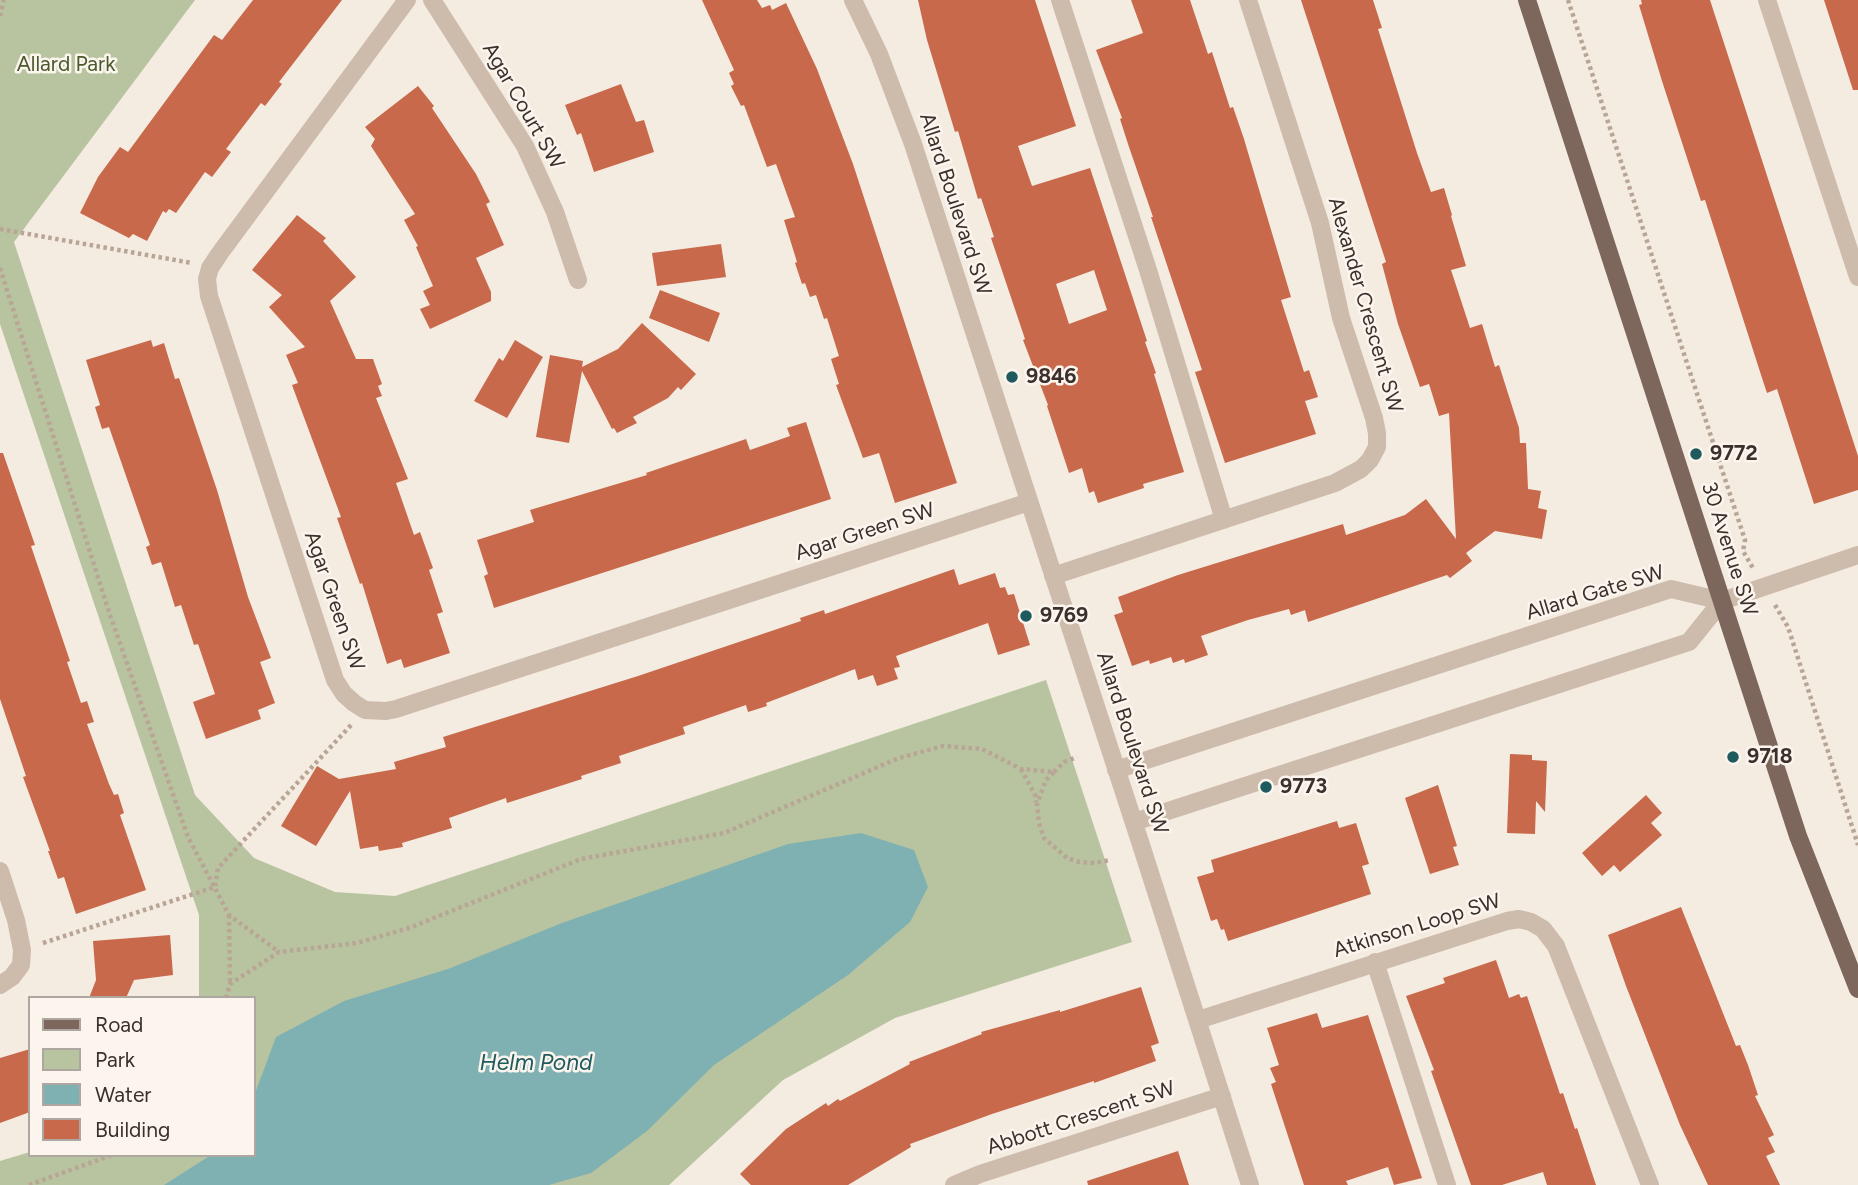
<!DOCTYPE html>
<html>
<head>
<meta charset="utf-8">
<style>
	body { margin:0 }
	#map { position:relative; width:1858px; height:1185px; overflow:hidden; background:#f4ebe1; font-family:Figtree,sans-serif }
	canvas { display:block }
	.legend { position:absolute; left:28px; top:996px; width:228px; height:161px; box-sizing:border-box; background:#fbf5ee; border:2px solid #aea6a0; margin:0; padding:9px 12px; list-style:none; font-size:21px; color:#3b302b }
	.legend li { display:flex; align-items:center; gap:14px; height:35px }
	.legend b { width:35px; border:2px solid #aea6a0 }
</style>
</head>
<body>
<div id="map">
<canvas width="1858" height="1185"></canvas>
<ul class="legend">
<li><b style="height:9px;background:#7d675c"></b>Road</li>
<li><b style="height:19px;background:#b8c4a0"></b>Park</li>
<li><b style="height:19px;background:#7fb0b2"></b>Water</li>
<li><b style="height:19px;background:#c8694b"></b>Building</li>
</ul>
</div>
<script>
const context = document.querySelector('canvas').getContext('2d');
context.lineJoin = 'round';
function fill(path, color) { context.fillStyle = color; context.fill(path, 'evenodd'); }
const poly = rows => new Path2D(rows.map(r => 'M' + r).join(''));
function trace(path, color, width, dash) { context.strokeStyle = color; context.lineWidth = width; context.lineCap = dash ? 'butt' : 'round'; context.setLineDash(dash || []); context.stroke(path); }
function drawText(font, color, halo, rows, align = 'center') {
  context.font = font + ' Figtree,sans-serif'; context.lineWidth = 5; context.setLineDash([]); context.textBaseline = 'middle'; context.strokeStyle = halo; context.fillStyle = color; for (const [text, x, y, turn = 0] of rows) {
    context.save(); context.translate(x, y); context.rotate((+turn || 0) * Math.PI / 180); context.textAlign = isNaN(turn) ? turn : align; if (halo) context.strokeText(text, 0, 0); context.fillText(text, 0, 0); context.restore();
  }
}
fill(poly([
	[0,0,195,0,14,242,195,795,254,858,335,892,395,896,1046,680,1132,942,895,1018,783,1080,669,1185,0,1185,0,1161,30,1152,30,1155,254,1155,254,998,199,998,199,915,0,324]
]), '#b8c4a0');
fill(poly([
	[861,833,914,850,928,887,910,922,848,975,714,1065,647,1131,591,1173,549,1185,164,1185,211,1155,254,1155,254,1096,276,1037,344,1001,448,969,562,923,788,844]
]), '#7fb0b2');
fill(poly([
	[253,0,342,0,279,82,282,84,265,106,261,103,226,149,231,152,212,177,205,172,176,213,169,209,166,213,163,211,147,241,133,234,129,238,80,213,98,177,120,147,128,152,214,35,222,40],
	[702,0,757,0,762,8,770,5,772,10,786,3,817,69,853,164,957,483,895,503,879,453,863,458,836,385,839,384,831,359,839,356,827,318,824,319,816,295,810,297,805,283,802,284,795,263,797,262,784,220,795,217,776,164,767,167,744,105,741,106,731,86,734,84,729,73,734,70],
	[918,0,1035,0,1076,126,1018,146,1032,186,1090,168,1147,341,1145,342,1156,373,1154,374,1184,472,1143,484,1144,488,1098,503,1094,491,1089,493,1082,468,1069,473,1047,406,1048,405,1023,340,1025,339,991,238,994,237,981,198,978,199,958,131,955,132,927,40],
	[1094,270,1107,310,1069,324,1056,284],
	[1131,0,1190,0,1208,54,1212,52,1230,108,1233,107,1244,139,1291,297,1281,300,1304,372,1309,370,1318,397,1305,401,1316,434,1225,463,1195,372,1202,370,1151,217,1153,217,1128,144,1120,119,1122,118,1096,50,1143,33],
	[1301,0,1373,0,1382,28,1378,29,1417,153,1431,192,1444,188,1452,215,1451,216,1466,266,1451,270,1470,328,1482,324,1495,367,1499,365,1519,428,1520,443,1526,443,1528,489,1541,491,1538,508,1547,510,1542,539,1495,531,1466,553,1472,561,1450,578,1447,575,1308,622,1305,610,1291,615,1289,609,1248,620,1201,636,1208,655,1185,663,1184,659,1173,663,1171,657,1150,664,1149,660,1132,666,1114,615,1123,612,1118,597,1178,575,1343,524,1346,535,1405,515,1426,499,1456,539,1449,413,1439,416,1429,384,1420,387,1398,324,1382,264,1386,262],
	[1641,0,1710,0,1858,456,1858,490,1814,504,1777,389,1767,393,1762,378,1705,200,1701,201,1662,81,1639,5,1642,4],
	[1824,0,1858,0,1858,90,1853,90],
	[621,84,636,122,644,120,654,152,594,172,581,133,577,135,565,105],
	[418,86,434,106,432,108,476,174,490,202,486,204,504,245,476,258,491,292,491,301,430,329,420,309,430,305,423,291,433,286,416,247,418,246,404,220,415,214,371,146,375,139,365,127],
	[297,215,326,238,323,241,356,277,330,301,356,359,373,359,382,384,378,386,382,396,376,398,408,479,396,483,414,535,420,532,433,568,429,570,443,612,437,614,450,653,404,668,401,659,387,664,362,583,360,584,337,518,341,517,292,385,298,383,286,355,305,347,269,307,282,295,252,270],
	[721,244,726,277,657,286,652,253],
	[660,290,720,313,709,342,649,318],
	[642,323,696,374,681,390,678,387,668,398,633,417,637,423,617,433,614,428,612,429,582,371,569,443,536,437,550,355,583,361,582,367,618,349],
	[151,340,153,347,164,343,175,379,179,378,217,490,248,597,271,658,260,662,275,703,258,710,261,719,206,739,193,702,215,694,198,644,194,645,181,605,175,607,161,562,152,565,146,547,150,545,109,427,102,429,95,407,100,405,86,360],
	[515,340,543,357,507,418,474,401,499,358,503,361],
	[806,422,831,499,494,608,484,576,488,574,477,540,534,522,530,510,647,475,646,473,746,439,750,450,790,436,787,428],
	[0,453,3,453,35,545,31,546,70,661,67,662,81,703,87,701,94,722,87,724,109,784,114,795,118,794,124,813,120,815,146,890,76,914,64,877,58,879,48,851,50,851,23,777,26,776,0,699],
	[954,569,959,585,995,573,1000,588,1005,587,1008,595,1014,594,1030,645,998,655,988,623,896,656,900,667,894,668,898,679,877,686,873,675,858,680,855,669,766,703,767,706,748,712,746,705,700,721,683,727,685,734,619,756,621,763,581,776,582,779,507,803,506,798,449,818,452,828,402,843,403,847,379,851,378,846,360,849,350,791,316,846,281,826,317,766,339,779,396,769,394,762,446,747,443,737,638,676,801,621,800,618,824,610,825,614],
	[1510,754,1532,755,1532,760,1547,761,1545,812,1536,801,1535,834,1507,833],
	[1438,785,1457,846,1453,847,1459,865,1430,874,1405,798],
	[1646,795,1662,813,1651,823,1662,835,1620,872,1614,865,1602,876,1582,853],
	[1337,821,1339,828,1356,823,1369,864,1362,866,1371,894,1228,941,1224,929,1221,930,1217,919,1211,921,1197,877,1214,872,1211,860],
	[1681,907,1736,1046,1740,1045,1748,1065,1758,1095,1755,1096,1774,1135,1768,1138,1775,1152,1766,1156,1780,1185,1708,1185,1680,1125,1626,986,1608,935],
	[170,935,173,975,134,980,126,998,89,998,96,980,93,941],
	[1496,960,1509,998,1519,994,1521,998,1527,996,1560,1094,1563,1093,1575,1129,1577,1128,1596,1185,1547,1185,1543,1172,1502,1185,1471,1185,1431,1071,1434,1070,1406,996,1445,983,1443,978],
	[1141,987,1159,1043,1151,1046,1156,1061,1094,1083,1094,1081,992,1114,910,1144,911,1147,848,1185,751,1185,740,1174,786,1129,826,1103,828,1106,838,1099,840,1101,910,1064,909,1062,982,1034,981,1032,1060,1010,1060,1012],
	[1317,1013,1322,1028,1368,1015,1422,1178,1394,1185,1388,1167,1346,1181,1348,1185,1304,1185,1271,1084,1276,1082,1270,1068,1279,1065,1267,1028],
	[30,1049,30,1112,0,1123,0,1058],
	[1178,1151,1189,1185,1088,1185,1087,1181]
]), '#c8694b');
trace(poly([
	[1568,0,1745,540,1743,551,1754,570],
	[0,16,4,0],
	[0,229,192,263],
	[0,268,109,612,188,837,229,915,279,952],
	[1775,605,1788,627,1858,845],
	[1021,769,1035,795,1036,802],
	[1054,772,1064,762,1077,757],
	[215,886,218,868,352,724],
	[229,915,230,984],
	[43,943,215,887],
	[226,998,230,984,279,952,357,943,409,928,581,859,724,833,899,758,943,746,982,749,1021,769,1054,772,1046,780,1037,804,1039,823,1044,838,1067,858,1079,862,1094,863,1111,860],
	[29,1185,112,1155]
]), '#b9a596', 4.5, [3.5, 3.5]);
trace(poly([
	[407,0,220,253,210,268,207,279,209,296,335,680,344,694,354,703,365,710,386,711,396,709,1029,502],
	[432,0,525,146,555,212,578,280],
	[853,0,879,54,913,144,1143,851,1250,1185],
	[1060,0,1148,270,1224,520],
	[1767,0,1858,277],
	[1053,576,1335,483,1361,469,1370,460,1377,447,1377,433,1374,418,1341,318,1320,223,1248,0],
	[1722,601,1858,555],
	[1116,770,1671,589,1722,601],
	[1134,822,1689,642,1722,601],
	[0,871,16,920,22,950,21,965,12,977,0,985],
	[1375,962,1447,1185],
	[1198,1020,1507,921,1519,919,1531,922,1543,929,1556,946,1650,1185],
	[954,1185,980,1174,1222,1096]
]), '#cdbbac', 18);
trace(poly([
	[1527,0,1798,836,1858,989]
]), '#7d675c', 18);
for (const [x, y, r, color] of [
	[1012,377,7,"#1f5a5e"],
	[1696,454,7,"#1f5a5e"],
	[1026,616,7,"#1f5a5e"],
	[1733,757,7,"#1f5a5e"],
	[1266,787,7,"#1f5a5e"]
]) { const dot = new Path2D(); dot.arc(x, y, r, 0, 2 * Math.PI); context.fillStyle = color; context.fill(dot); trace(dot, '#fbf5ee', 2.5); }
drawText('21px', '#4a5a2e', '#fbf5ee', [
	["Allard Park",66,65]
]);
drawText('21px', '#3b302b', '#fbf5ee', [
	["Agar Court SW",523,106,60],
	["Allard Boulevard SW",955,204,72],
	["Alexander Crescent SW",1365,305,74],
	["Agar Green SW",865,532,-18],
	["30 Avenue SW",1729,549,72],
	["Allard Gate SW",1595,593,-17],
	["Agar Green SW",334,601,71],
	["Allard Boulevard SW",1132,743,72],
	["Atkinson Loop SW",1417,926,-17],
	["Abbott Crescent SW",1081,1118,-18]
]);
drawText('bold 21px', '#3b302b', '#fbf5ee', [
	["9846",1026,377],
	["9772",1710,454],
	["9769",1040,616],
	["9718",1747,757],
	["9773",1280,787]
], 'left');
drawText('italic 23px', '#1f5a5e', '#fbf5ee', [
	["Helm Pond",536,1063]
]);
</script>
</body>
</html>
